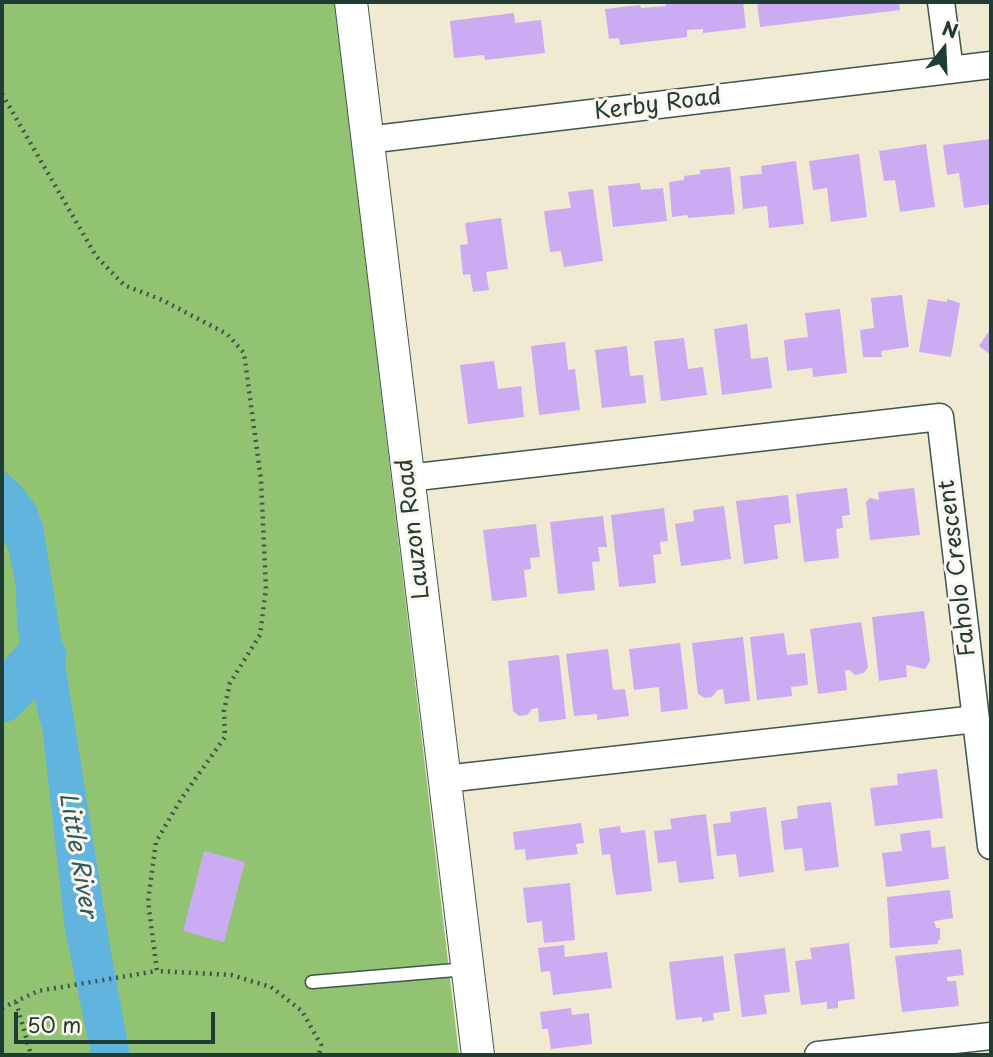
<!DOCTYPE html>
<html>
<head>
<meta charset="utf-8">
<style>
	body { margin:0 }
	#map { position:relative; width:993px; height:1057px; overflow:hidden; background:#f1ead2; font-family:"Playpen Sans",sans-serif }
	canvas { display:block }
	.frame { position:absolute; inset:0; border:4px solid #1f3d34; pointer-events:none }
	.north { position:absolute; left:909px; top:14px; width:70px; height:70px; -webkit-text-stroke:5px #fbf7ec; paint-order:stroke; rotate:18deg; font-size:19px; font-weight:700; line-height:28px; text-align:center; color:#1f3d34 }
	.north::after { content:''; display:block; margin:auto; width:24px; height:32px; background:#1f3d34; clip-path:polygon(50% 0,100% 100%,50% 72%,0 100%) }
	.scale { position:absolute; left:14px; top:1012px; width:201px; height:32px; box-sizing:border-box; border:4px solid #1f3d34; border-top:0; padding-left:9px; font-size:21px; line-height:24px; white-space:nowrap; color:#1f3d34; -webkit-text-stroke:5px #fbf7ec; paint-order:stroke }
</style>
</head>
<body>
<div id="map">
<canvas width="993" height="1057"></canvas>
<div class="frame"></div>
<div class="north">N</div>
<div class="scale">50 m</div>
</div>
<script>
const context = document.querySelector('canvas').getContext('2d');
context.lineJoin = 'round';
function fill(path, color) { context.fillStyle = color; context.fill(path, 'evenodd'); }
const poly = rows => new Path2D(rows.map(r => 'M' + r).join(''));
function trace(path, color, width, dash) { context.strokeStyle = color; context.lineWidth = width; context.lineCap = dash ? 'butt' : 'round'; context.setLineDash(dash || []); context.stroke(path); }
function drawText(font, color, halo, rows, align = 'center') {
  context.font = font + ' "Playpen Sans",sans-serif'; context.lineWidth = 6; context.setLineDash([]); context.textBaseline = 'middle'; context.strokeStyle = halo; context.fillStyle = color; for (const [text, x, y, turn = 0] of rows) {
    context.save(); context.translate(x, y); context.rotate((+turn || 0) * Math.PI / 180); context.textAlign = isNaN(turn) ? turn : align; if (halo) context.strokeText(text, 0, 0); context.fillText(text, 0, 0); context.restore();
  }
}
fill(poly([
	[2,2,335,2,459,1055,2,1055]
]), '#92c373');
fill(poly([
	[2,469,19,484,35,504,43,525,110,946,130,1055,91,1055,65,930,43,734,17,629,16,587,8,548,2,537]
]), '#61b4dd');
trace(poly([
	[2,698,42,655]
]), '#61b4dd', 49);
fill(poly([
	[665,2,743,2,746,28,703,33,703,29,687,30,687,37,620,45,619,38,609,39,605,9,640,5,641,8,666,6],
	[757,2,899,2,900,10,760,27],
	[514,13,515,23,541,20,545,53,485,60,484,55,454,58,450,21],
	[991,139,991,204,964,208,959,173,947,175,943,145],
	[926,144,935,207,900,212,895,180,884,181,879,151],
	[859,154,867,217,831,222,827,188,813,190,809,161],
	[796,161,804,224,769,228,767,206,743,209,740,176,762,174,761,166],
	[730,167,735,214,688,218,687,215,672,217,669,182,684,180,684,176,700,174,700,170],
	[640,183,641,190,663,188,667,221,613,227,608,186],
	[593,189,603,261,564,267,561,251,550,252,544,211,571,208,568,192],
	[501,218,508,269,486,272,489,290,473,292,470,274,463,275,460,245,468,244,465,223],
	[902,295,909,347,881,351,882,357,863,357,860,330,874,328,871,298],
	[928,299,947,302,947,299,960,303,951,357,919,352],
	[840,309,847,373,813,377,812,368,787,371,784,340,808,337,805,313],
	[747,324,751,359,768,357,772,388,722,395,714,329],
	[991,328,991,355,979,346],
	[684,338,688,369,703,367,707,395,661,401,654,341],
	[565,342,568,370,575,369,580,410,539,415,531,346],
	[627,346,630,376,643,375,646,403,602,408,595,350],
	[494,361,498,389,521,386,524,417,468,424,460,365],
	[847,488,850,515,842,516,843,528,836,529,839,558,804,562,796,494],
	[914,488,920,535,870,540,866,502,870,498,879,500,878,492],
	[788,495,791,523,774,525,778,559,744,564,736,501],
	[724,506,731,559,681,566,675,524,694,521,693,510],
	[664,508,668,541,660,542,661,554,653,555,656,583,619,587,611,515],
	[603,516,607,547,598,547,600,561,592,562,595,590,558,594,550,522],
	[536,524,540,557,530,558,531,569,524,570,527,597,492,601,483,530],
	[924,611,930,661,925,669,906,665,907,677,879,681,872,617],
	[861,622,868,667,864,673,855,675,850,670,845,670,847,690,818,694,810,629],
	[784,633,787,655,805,653,808,685,791,687,792,696,757,700,750,637],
	[743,637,750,701,725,704,723,689,718,690,712,697,705,698,698,694,692,643],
	[680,643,688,709,661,712,659,687,634,690,629,649],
	[608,649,613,690,625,689,629,716,597,720,597,714,574,716,566,654],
	[559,655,566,719,539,722,538,708,532,709,527,715,519,716,513,711,508,661],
	[937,769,943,818,875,826,870,788,898,785,897,774],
	[831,802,839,867,805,871,802,848,784,850,781,821,798,818,797,806],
	[766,807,774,872,739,877,736,854,717,856,713,824,731,822,730,812],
	[706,814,714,879,679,883,676,861,658,863,654,831,672,829,670,819],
	[581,823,584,843,576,844,578,854,526,860,525,849,515,850,513,832],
	[620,826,621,833,645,830,652,891,616,895,610,854,602,855,599,829],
	[930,830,932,848,945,846,949,879,886,887,882,853,902,851,900,834],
	[204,851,245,862,224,942,183,931],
	[570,883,575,940,544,943,542,921,527,923,523,888],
	[950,890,953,918,934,921,936,928,940,928,940,940,938,940,938,944,890,948,887,897],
	[849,943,855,999,838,1001,838,1008,827,1009,827,1002,801,1005,795,961,812,959,810,948],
	[564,945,565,957,607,952,612,988,553,995,550,971,541,972,538,948],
	[785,948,790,992,764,995,767,1014,742,1017,734,954],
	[961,949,964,975,947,977,947,981,956,981,959,1006,902,1012,895,956],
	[723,956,730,1011,713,1013,714,1020,702,1022,702,1017,676,1020,669,962],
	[571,1008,572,1015,589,1013,592,1044,551,1049,548,1029,542,1029,540,1012]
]), '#cbabf1');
const service = poly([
	[312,982,467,969]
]);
const minor = poly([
	[941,2,950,70],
	[367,140,991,65],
	[408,478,940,417,991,846],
	[445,779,976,719],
	[818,1055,991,1036]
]);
const tertiary = poly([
	[351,2,478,1055]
]);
trace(service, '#3e574c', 15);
trace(minor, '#3e574c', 29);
trace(tertiary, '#3e574c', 34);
trace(poly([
	[2,94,96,256,124,285,162,300,227,334,244,353,261,480,266,589,260,635,230,683,224,711,225,737,181,799,156,842,148,901,157,971,231,975,271,987,302,1011,321,1045,319,1055],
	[16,1002,31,1055],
	[2,1008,38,991,157,971]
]), '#3e574c', 4.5, [2, 5]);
trace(service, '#fff', 12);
trace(minor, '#fff', 26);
trace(tertiary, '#fff', 32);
drawText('23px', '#1f3d34', '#fbf7ec', [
	["Kerby Road",658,105,-7],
	["Lauzon Road",414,529,-97],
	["Faholo Crescent",958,568,-97]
]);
drawText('italic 24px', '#305b5e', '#fbf7ec', [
	["Little River",77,855,80]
]);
</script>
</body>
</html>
